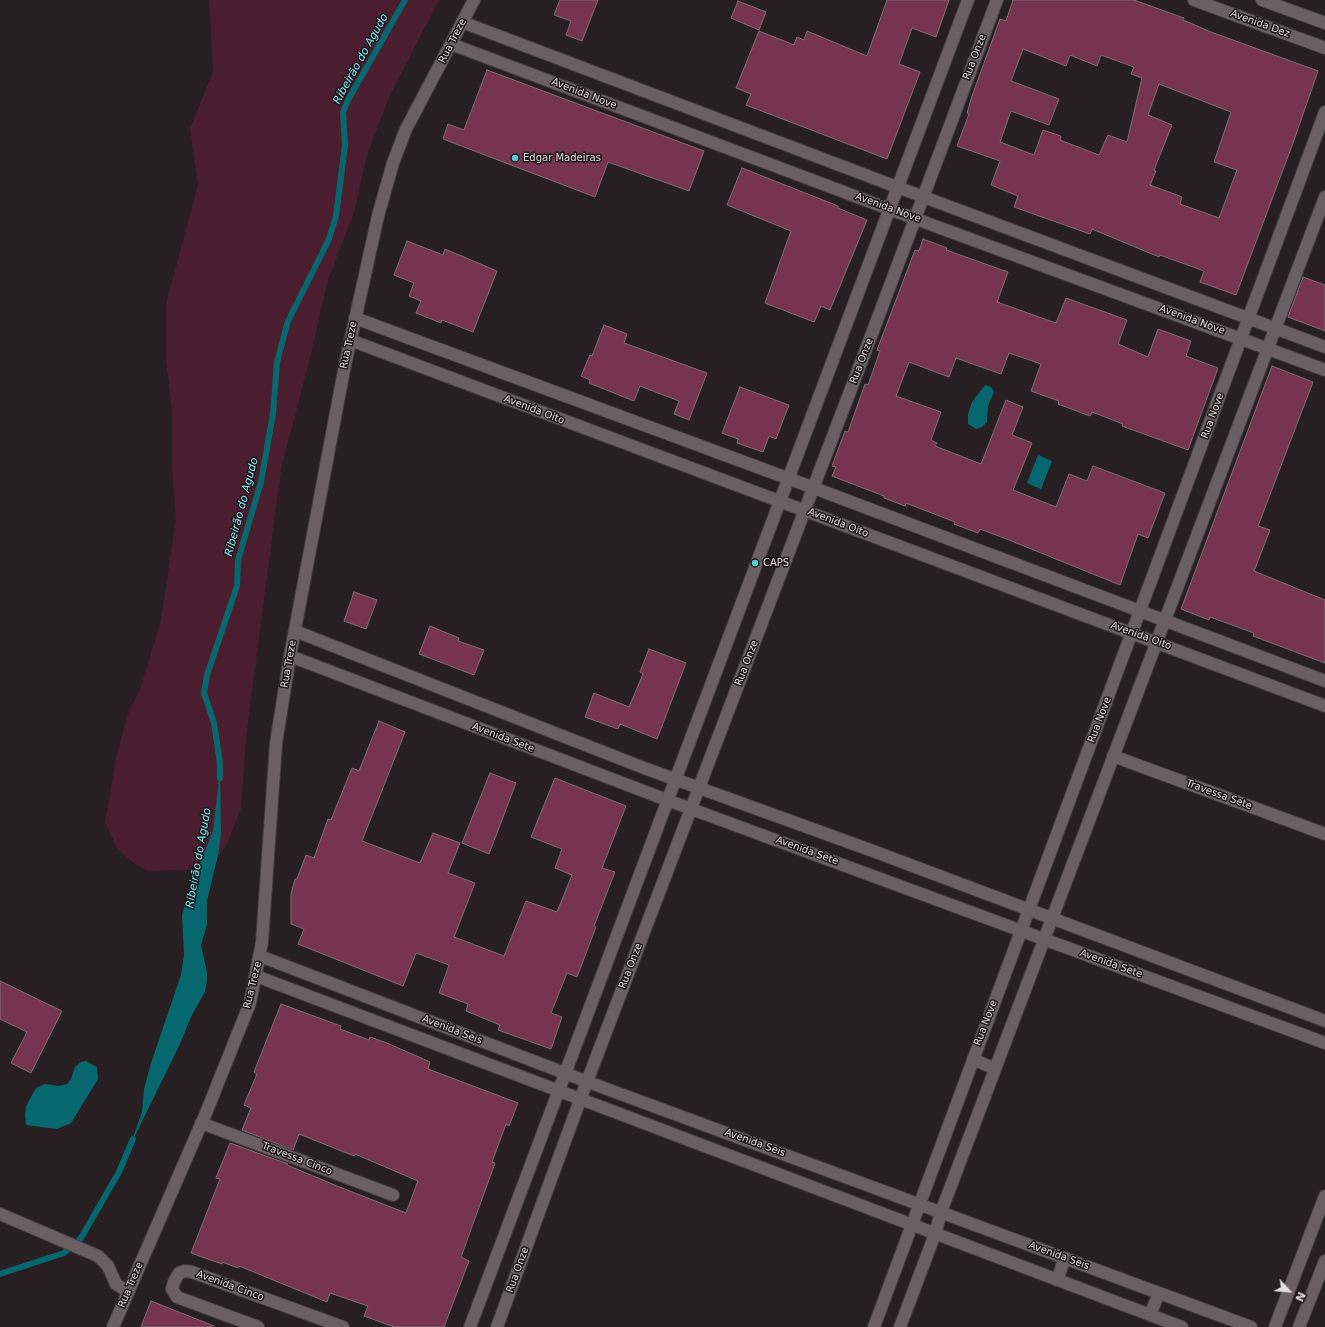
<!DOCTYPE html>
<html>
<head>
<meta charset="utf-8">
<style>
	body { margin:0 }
	#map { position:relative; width:1325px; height:1327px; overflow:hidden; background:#281f22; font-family:"DejaVu Sans",sans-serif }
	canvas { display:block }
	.north { position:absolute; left:1269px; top:1271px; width:40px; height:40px; -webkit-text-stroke:3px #1e1618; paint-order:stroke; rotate:116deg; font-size:11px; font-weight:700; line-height:16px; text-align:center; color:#e2dcdd }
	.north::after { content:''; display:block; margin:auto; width:14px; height:18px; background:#e2dcdd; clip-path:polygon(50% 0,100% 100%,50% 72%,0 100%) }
</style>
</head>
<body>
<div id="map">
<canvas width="1325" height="1327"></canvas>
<div class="north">N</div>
</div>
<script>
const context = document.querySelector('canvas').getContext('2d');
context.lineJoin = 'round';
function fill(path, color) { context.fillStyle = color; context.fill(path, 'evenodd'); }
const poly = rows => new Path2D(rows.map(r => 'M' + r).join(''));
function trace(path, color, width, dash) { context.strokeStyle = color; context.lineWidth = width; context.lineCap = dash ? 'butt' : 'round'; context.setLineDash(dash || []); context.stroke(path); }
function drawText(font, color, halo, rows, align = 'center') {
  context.font = font + ' "DejaVu Sans",sans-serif'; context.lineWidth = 3; context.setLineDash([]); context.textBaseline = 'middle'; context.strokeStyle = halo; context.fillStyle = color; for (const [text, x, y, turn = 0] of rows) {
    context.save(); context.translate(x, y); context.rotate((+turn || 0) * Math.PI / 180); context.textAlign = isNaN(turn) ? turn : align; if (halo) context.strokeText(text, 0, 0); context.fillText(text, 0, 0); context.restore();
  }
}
fill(poly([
	[209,0,439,0,390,95,367,155,355,209,328,280,311,354,281,469,246,737,241,808,228,842,210,869,149,871,136,865,117,848,105,822,117,753,129,711,140,690,161,620,176,518,172,468,172,412,166,359,166,304,198,185,190,128,213,72]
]), '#4b1e2f');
fill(poly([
	[985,385,991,387,994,392,988,406,987,422,982,427,976,429,968,424,968,414,972,402],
	[1038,455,1052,461,1041,489,1027,483],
	[220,771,221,835,218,855,207,901,207,925,201,945,207,972,207,981,205,992,192,1015,179,1046,130,1146,142,1112,144,1089,151,1063,181,975,184,954,182,915,191,885,213,831],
	[86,1061,97,1067,98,1079,71,1123,57,1129,26,1125,25,1115,26,1106,36,1088,45,1084,59,1086,67,1084,71,1079,75,1067,81,1062]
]), '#07676e');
trace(poly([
	[220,778,220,763,214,723,204,693,207,675,237,586,238,560,261,482,273,414,277,362,288,321,329,239,336,216,345,145,343,112,348,100,405,0],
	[0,1274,64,1253,81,1238,119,1172,133,1139]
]), '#07676e', 6);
const building = poly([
	[560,0,598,0,582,41,566,35,571,21,554,15,560,0],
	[887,0,949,0,936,37,912,28,899,64,920,72,887,159,746,105,751,94,736,88,759,31,794,45,797,37,804,40,807,31,867,56,887,0],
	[1013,0,1134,0,1184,18,1183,20,1211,32,1318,71,1293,143,1236,295,1200,282,1204,271,1160,255,1159,257,1092,229,1090,234,1014,207,1018,196,991,185,1000,161,957,146,969,114,967,113,972,96,1000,19,1006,21,1013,0],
	[1023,49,1066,66,1070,55,1097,66,1101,55,1134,67,1131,74,1142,78,1127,142,1108,135,1099,155,1060,140,1061,136,1043,130,1034,155,1000,142,1011,111,1049,125,1059,99,1011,81,1023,49],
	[1159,84,1231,112,1214,162,1237,170,1219,218,1180,204,1182,197,1150,185,1156,171,1154,170,1172,125,1148,115,1159,84],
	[738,1,766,12,759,30,731,18,738,1],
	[487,70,704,151,689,191,608,162,595,197,443,139,448,124,464,130,487,70],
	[742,168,838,206,838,208,867,220,830,310,821,306,814,322,765,303,791,231,727,205,742,168],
	[923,239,947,248,946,250,1008,272,997,302,1056,323,1066,298,1127,320,1118,344,1148,357,1158,329,1191,341,1186,356,1218,368,1188,450,1122,426,1123,424,1092,412,1090,416,1058,404,1059,401,1031,391,1041,364,1009,353,1001,374,956,358,949,377,909,362,896,396,941,412,931,440,937,443,935,446,981,464,1006,400,1023,407,1012,435,1032,443,1013,490,1056,507,1069,474,1087,481,1093,466,1165,493,1148,538,1138,534,1120,585,1009,540,980,529,978,533,954,524,955,522,906,503,905,506,884,498,884,496,832,476,836,467,832,466,845,431,848,432,865,384,868,385,880,351,877,350,915,250,919,251,923,239],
	[407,241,443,255,445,249,497,271,473,332,442,320,441,323,416,313,421,301,409,296,414,283,394,275,407,241],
	[1303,277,1325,285,1325,331,1288,317,1303,277],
	[604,325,627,334,624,343,707,373,689,420,674,414,679,401,640,386,634,401,589,383,590,380,581,376,590,355,592,356,604,325],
	[1272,366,1313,382,1258,526,1270,530,1254,571,1325,600,1325,663,1253,636,1254,633,1210,617,1209,620,1181,609,1272,366],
	[740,387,789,405,776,439,769,436,763,452,737,443,738,439,722,433,740,387],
	[354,592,377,600,366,629,344,621,354,592],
	[430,626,459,638,458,641,484,650,474,675,419,654,430,626],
	[649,649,686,663,657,739,620,724,618,729,585,717,594,693,629,707,643,674,640,672,649,649],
	[379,721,405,732,362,841,420,863,433,833,460,843,448,873,475,883,454,937,504,956,526,901,557,912,572,875,555,868,562,849,531,837,555,778,626,806,602,868,615,872,594,926,596,927,577,977,567,973,551,1013,562,1017,551,1049,498,1030,500,1025,466,1011,468,1004,439,993,449,965,416,953,403,986,298,944,304,929,291,924,291,894,295,879,297,879,306,855,314,858,328,819,331,820,352,768,359,771,379,721],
	[490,773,516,783,489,854,462,843,490,773],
	[0,981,62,1011,31,1073,11,1063,27,1032,0,1019,0,981],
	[281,1004,341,1026,340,1029,369,1040,370,1037,387,1043,430,1062,428,1069,518,1103,509,1126,506,1124,492,1162,495,1163,461,1257,469,1261,444,1327,394,1327,364,1316,368,1306,330,1293,327,1302,239,1266,238,1268,222,1262,222,1264,191,1253,220,1179,216,1178,230,1143,288,1164,287,1165,342,1188,406,1213,418,1181,355,1154,354,1156,299,1134,293,1150,242,1130,251,1108,244,1105,257,1074,254,1072,281,1004],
	[151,1301,214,1326,214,1327,141,1327,151,1301]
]);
fill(building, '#77344e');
trace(building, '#7b7074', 1);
const minor = poly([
	[1194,0,1325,48],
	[1262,0,1325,23],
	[462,22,897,187,1325,347],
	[451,44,889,209,1325,370],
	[355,318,814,488,1325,681],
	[350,340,1325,706],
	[295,631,644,768,873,851,1325,1021],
	[290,656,667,800,1325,1043],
	[1113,756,1325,834],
	[260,956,588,1082,1251,1327],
	[256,976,1182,1327],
	[973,1059,995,1069],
	[201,1123,393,1195],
	[0,1214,98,1256,108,1266,116,1284,128,1292],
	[1057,1280,1065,1258],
	[1150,1315,1159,1293],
	[113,1327,206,1113,250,1003,262,942,276,743,290,656,345,365,378,216,393,163,406,129,474,0],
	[258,1327,177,1297,172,1289,174,1282,179,1273,185,1271,192,1272,343,1327],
	[470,1327,968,0],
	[497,1327,580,1100,873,331,997,0],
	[874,1327,1325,112],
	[900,1327,935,1234,941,1212,1325,197],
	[1275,1327,1325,1196],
	[1299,1327,1325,1261]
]);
trace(minor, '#423c3d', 14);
trace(minor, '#6a6063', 12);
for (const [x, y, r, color] of [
	[515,158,4,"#52ccd6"],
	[755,563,4,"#52ccd6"]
]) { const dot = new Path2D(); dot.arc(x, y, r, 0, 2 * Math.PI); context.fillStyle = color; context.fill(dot); trace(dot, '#1e1618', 1.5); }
drawText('10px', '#e2dcdd', '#1e1618', [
	["Avenida Dez",1260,24,20],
	["Rua Treze",453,41,-63],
	["Rua Onze",975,57,-69],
	["Avenida Nove",584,94,21],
	["Avenida Nove",888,208,20],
	["Avenida Nove",1192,320,20],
	["Rua Treze",349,345,-78],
	["Rua Onze",862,361,-69],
	["Avenida Oito",534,410,21],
	["Rua Nove",1213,416,-70],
	["Avenida Oito",838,523,21],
	["Avenida Oito",1141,636,20],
	["Rua Onze",747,663,-69],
	["Rua Treze",289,664,-80],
	["Rua Nove",1100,720,-69],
	["Avenida Sete",503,738,21],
	["Travessa Sete",1219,795,20],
	["Avenida Sete",807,851,20],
	["Avenida Sete",1111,964,20],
	["Rua Onze",631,966,-69],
	["Rua Treze",253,985,-76],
	["Rua Nove",986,1023,-69],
	["Avenida Seis",452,1030,21],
	["Avenida Seis",755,1143,20],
	["Travessa Cinco",297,1159,21],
	["Avenida Seis",1059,1256,20],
	["Rua Onze",518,1270,-70],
	["Rua Treze",131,1285,-67],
	["Avenida Cinco",230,1286,20]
]);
drawText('10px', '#e2dcdd', '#1e1618', [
	["Edgar Madeiras",523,158],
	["CAPS",763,563]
], 'left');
drawText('italic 11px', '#81eff9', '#1e1618', [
	["Ribeirão do Agudo",361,59,-61],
	["Ribeirão do Agudo",242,507,-75],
	["Ribeirão do Agudo",199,858,-80]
]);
</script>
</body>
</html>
